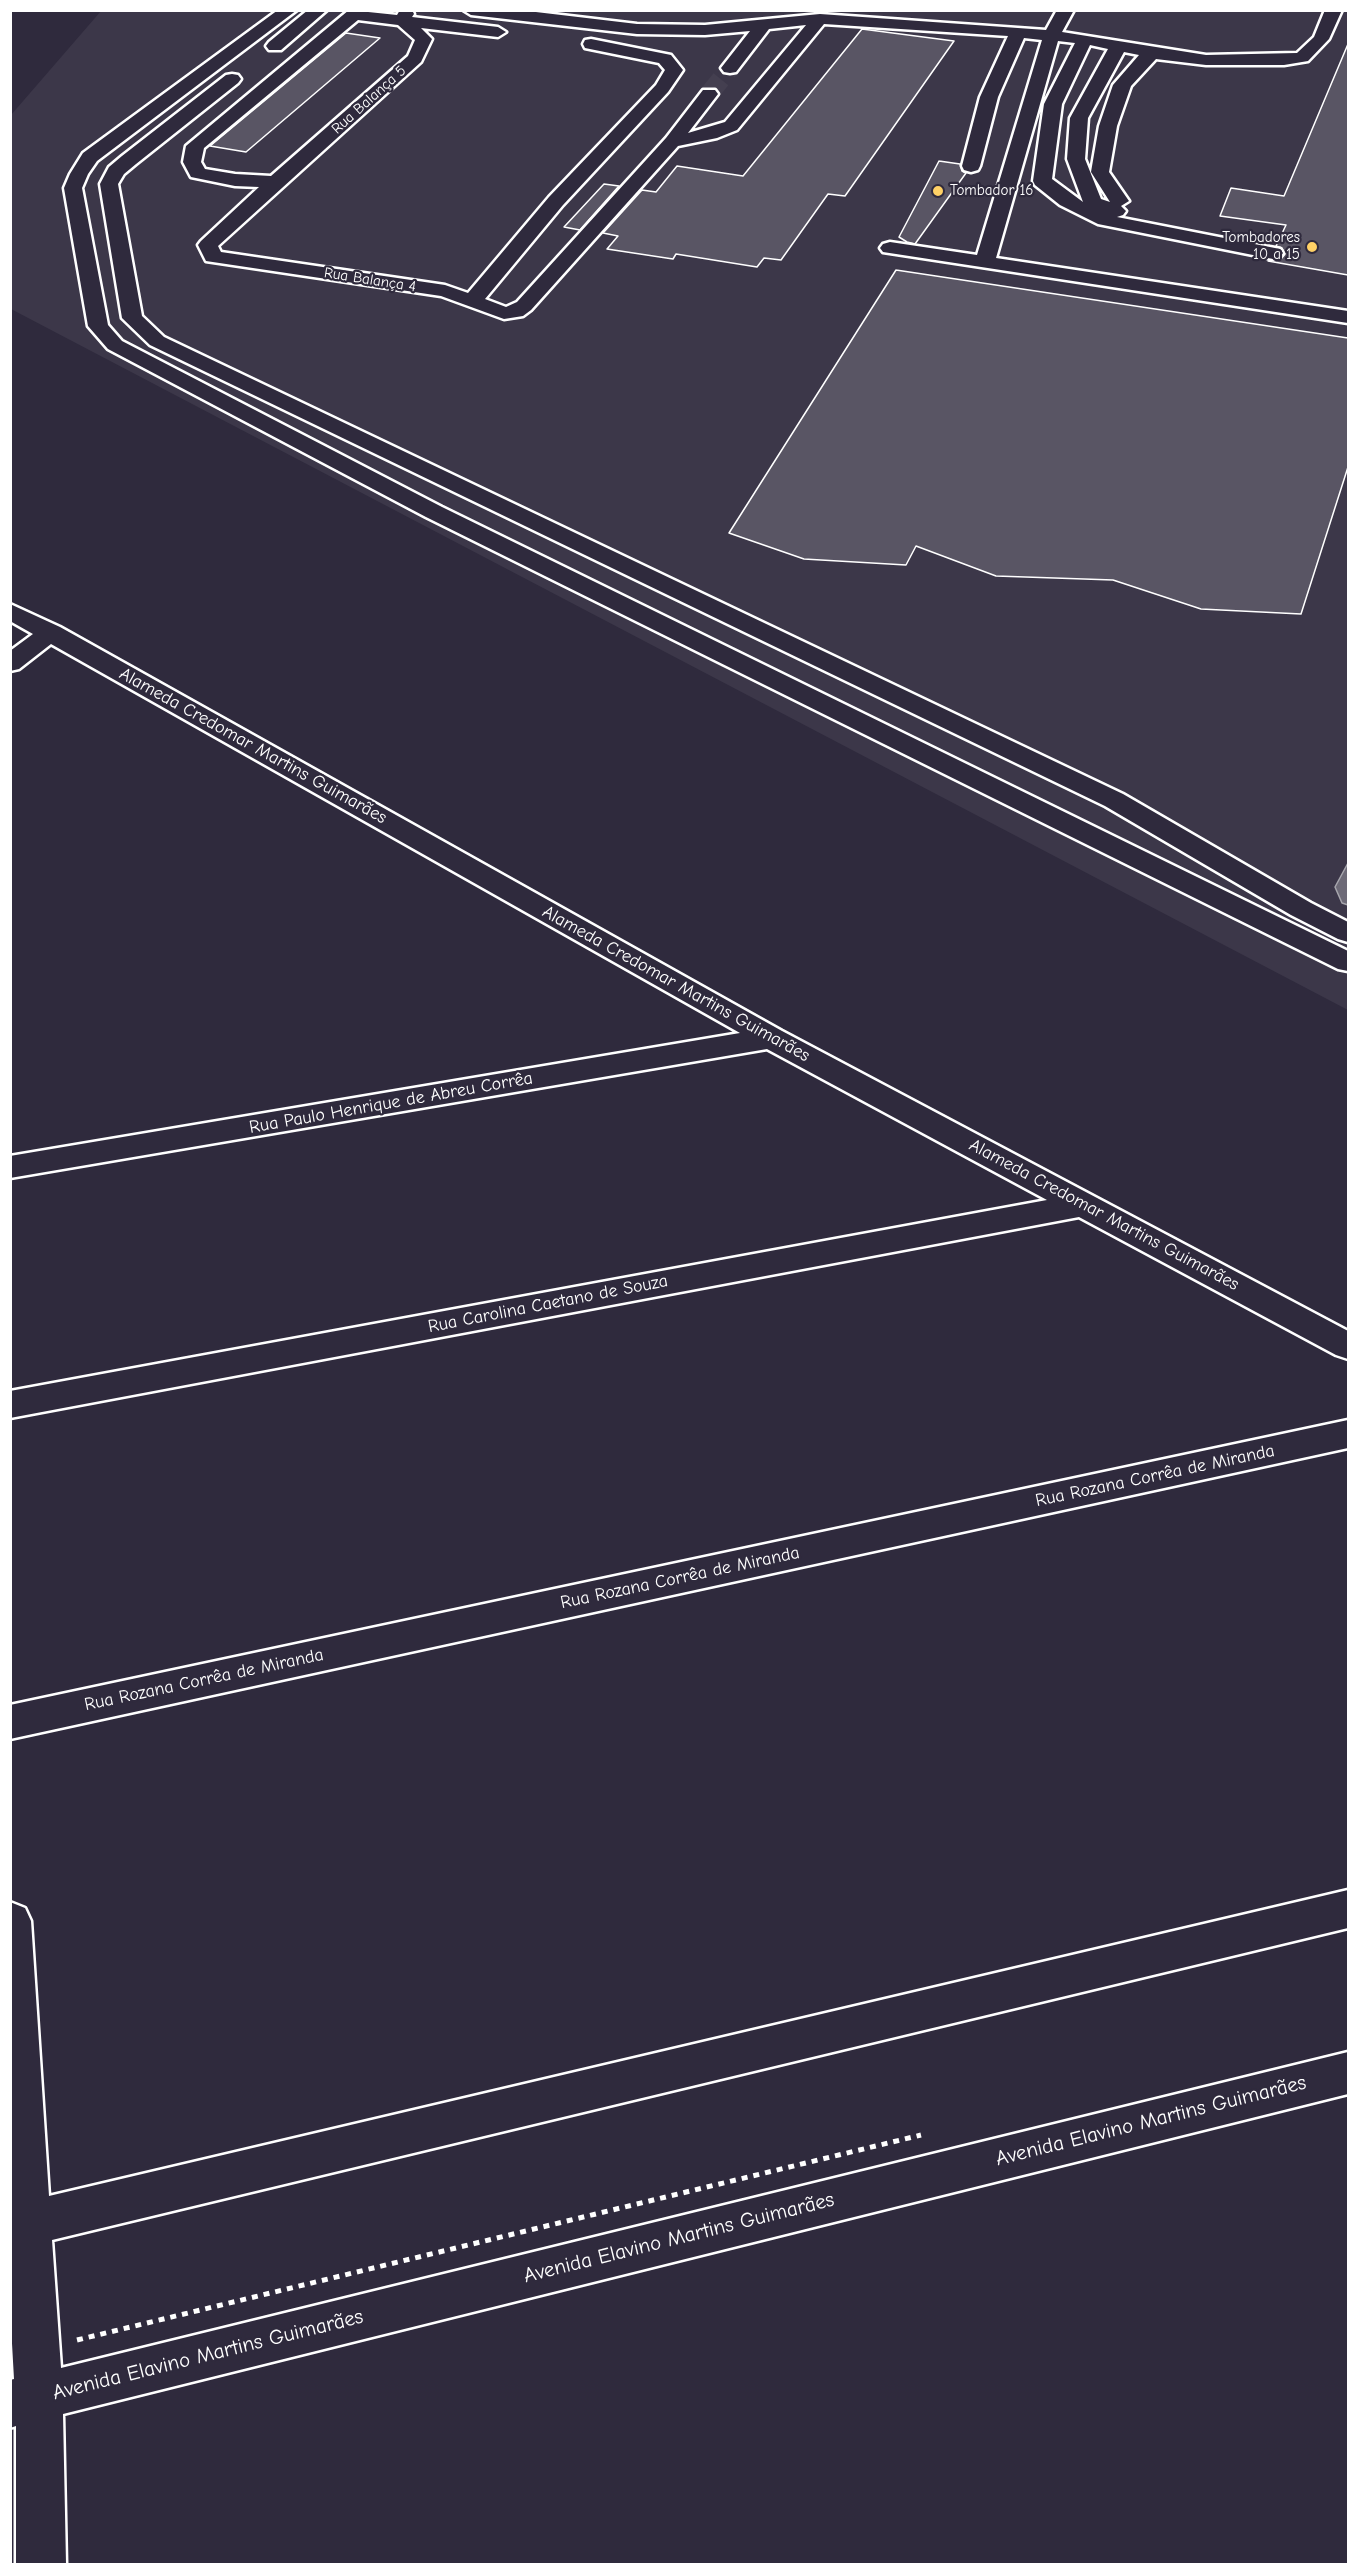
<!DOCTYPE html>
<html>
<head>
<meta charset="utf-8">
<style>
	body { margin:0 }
	#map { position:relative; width:1359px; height:2575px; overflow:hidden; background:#2f2a3d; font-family:"Comic Neue",sans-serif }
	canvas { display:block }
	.frame { position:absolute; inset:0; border:12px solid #fff; pointer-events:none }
</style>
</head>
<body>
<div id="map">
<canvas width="1359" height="2575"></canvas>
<div class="frame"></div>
</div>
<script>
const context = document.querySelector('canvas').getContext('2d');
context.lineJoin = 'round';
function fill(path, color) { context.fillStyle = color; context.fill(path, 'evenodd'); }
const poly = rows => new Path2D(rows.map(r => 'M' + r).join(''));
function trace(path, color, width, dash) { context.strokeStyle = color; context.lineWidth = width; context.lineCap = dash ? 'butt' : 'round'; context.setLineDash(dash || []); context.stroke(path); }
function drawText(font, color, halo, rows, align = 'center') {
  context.font = font + ' "Comic Neue",sans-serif'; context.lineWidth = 4.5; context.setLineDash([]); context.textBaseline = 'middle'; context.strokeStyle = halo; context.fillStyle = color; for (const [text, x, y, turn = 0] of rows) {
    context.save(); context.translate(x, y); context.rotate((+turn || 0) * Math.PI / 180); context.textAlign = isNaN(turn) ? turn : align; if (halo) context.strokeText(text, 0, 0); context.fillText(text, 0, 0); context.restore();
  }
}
fill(poly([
	[101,11,1348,11,1348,1010,11,309,11,115]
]), '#3c3749');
const water = poly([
	[1348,863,1348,905,1342,903,1335,887,1348,863]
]);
fill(water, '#6d6a77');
trace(water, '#a7a6ad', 1.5);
const building = poly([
	[862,29,954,41,845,196,828,194,781,260,764,258,757,267,676,254,673,259,607,249,618,236,603,233,642,190,656,192,677,166,743,176,862,29],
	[346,33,380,38,246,152,210,146,346,33],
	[1348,44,1348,275,1268,261,1281,259,1285,254,1282,248,1276,246,1286,225,1220,216,1231,188,1284,196,1348,44],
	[939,161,960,164,962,171,966,173,915,244,907,242,899,237,939,161],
	[604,184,619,186,580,230,564,227,604,184],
	[896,270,1348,338,1348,467,1301,614,1201,609,1113,580,996,576,916,546,906,565,804,559,729,533,896,270]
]);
fill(building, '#595564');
trace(building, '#fff', 1.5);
trace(poly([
	[709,94,730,68]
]), '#443f50', 19, [19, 10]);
const minor = poly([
	[278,10,297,10,97,161,88,174,82,188,108,325,122,341,442,507,1348,951,1348,971,1338,969,426,517,108,349,88,326,64,188,70,174,83,153,278,10],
	[308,10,327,10,281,50,269,50,266,46,269,42,308,10],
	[349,10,397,15,400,10,412,10,414,14,412,17,498,27,506,32,498,37,421,28,432,39,421,62,218,246,221,252,445,285,468,293,549,197,656,85,665,70,659,63,585,48,583,44,585,40,591,39,671,55,683,70,668,92,563,205,485,299,506,307,517,302,666,138,703,90,715,90,718,94,688,133,725,122,806,25,769,29,736,72,730,73,724,72,721,68,750,31,705,35,637,34,471,15,463,10,519,10,637,24,705,25,820,14,1046,30,1057,10,1074,10,1062,32,1206,55,1297,53,1314,37,1325,10,1342,10,1329,39,1308,61,1284,65,1206,65,1156,59,1131,86,1117,126,1109,172,1129,201,1121,206,1126,211,1123,215,1117,217,1280,249,1283,253,1280,257,1273,259,1098,224,1060,205,1035,185,1033,181,1044,104,1075,43,1058,41,996,258,1348,311,1348,323,883,252,880,248,883,244,890,242,977,255,1042,40,1024,38,998,97,980,166,978,170,971,172,964,170,962,166,980,97,1008,36,824,24,737,130,717,138,678,146,531,310,523,316,504,319,441,296,206,261,198,245,201,241,259,187,235,186,191,177,183,162,186,146,349,10],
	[358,20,398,25,415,40,408,56,271,176,235,174,205,169,201,162,204,148,358,20],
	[1090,45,1108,49,1070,118,1067,159,1083,202,1052,179,1062,104,1090,45],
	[1124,52,1139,55,1113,85,1099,126,1091,172,1110,202,1101,199,1085,159,1088,118,1124,52],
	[232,74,238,75,241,79,238,83,136,164,124,174,118,184,142,316,164,337,1123,794,1311,903,1348,922,1348,942,1338,939,1291,915,1105,806,150,345,122,318,100,184,109,167,122,156,226,75,232,74],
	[10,604,60,627,782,1031,1348,1331,1348,1359,1336,1355,1079,1217,10,1418,10,1391,1047,1200,767,1049,10,1178,10,1156,740,1033,51,644,19,669,10,671,10,651,33,634,10,621,10,604],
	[1348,1420,1348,1448,10,1739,10,1705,1348,1420],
	[1348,1890,1348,1928,52,2240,61,2368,1348,2052,1348,2094,63,2414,66,2564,16,2564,16,2426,10,2428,10,2380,14,2379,10,2308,10,1902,25,1908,31,1921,49,2196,1348,1890]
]);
trace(minor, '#fff', 5);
trace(poly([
	[77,2340,921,2135]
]), '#fff', 5, [6, 6]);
fill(minor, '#2f2a3d');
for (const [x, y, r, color] of [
	[938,191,6,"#ffd166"],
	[1312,247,6,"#ffd166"]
]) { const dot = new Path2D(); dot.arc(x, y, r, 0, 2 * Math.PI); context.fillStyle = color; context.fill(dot); trace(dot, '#2f2a3d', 2); }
drawText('15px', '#fff', '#2f2a3d', [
	["Rua Balança 5",369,100,-42],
	["Rua Balança 4",370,280,9]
]);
drawText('15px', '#fff', '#2f2a3d', [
	["Tombador 16",950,191],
	["Tombadores",1300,238,"right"],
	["10 a 15",1300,255,"right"]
], 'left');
drawText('18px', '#fff', '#2f2a3d', [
	["Alameda Credomar Martins Guimarães",253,746,29],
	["Alameda Credomar Martins Guimarães",676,984,29],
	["Rua Paulo Henrique de Abreu Corrêa",391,1103,-10],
	["Alameda Credomar Martins Guimarães",1104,1215,28],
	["Rua Carolina Caetano de Souza",548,1304,-11],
	["Rua Rozana Corrêa de Miranda",1155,1476,-12],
	["Rua Rozana Corrêa de Miranda",680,1578,-12],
	["Rua Rozana Corrêa de Miranda",204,1680,-12]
]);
drawText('21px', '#fff', '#2f2a3d', [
	["Avenida Elavino Martins Guimarães",1151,2121,-14],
	["Avenida Elavino Martins Guimarães",679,2238,-14],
	["Avenida Elavino Martins Guimarães",208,2355,-14]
]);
</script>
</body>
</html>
